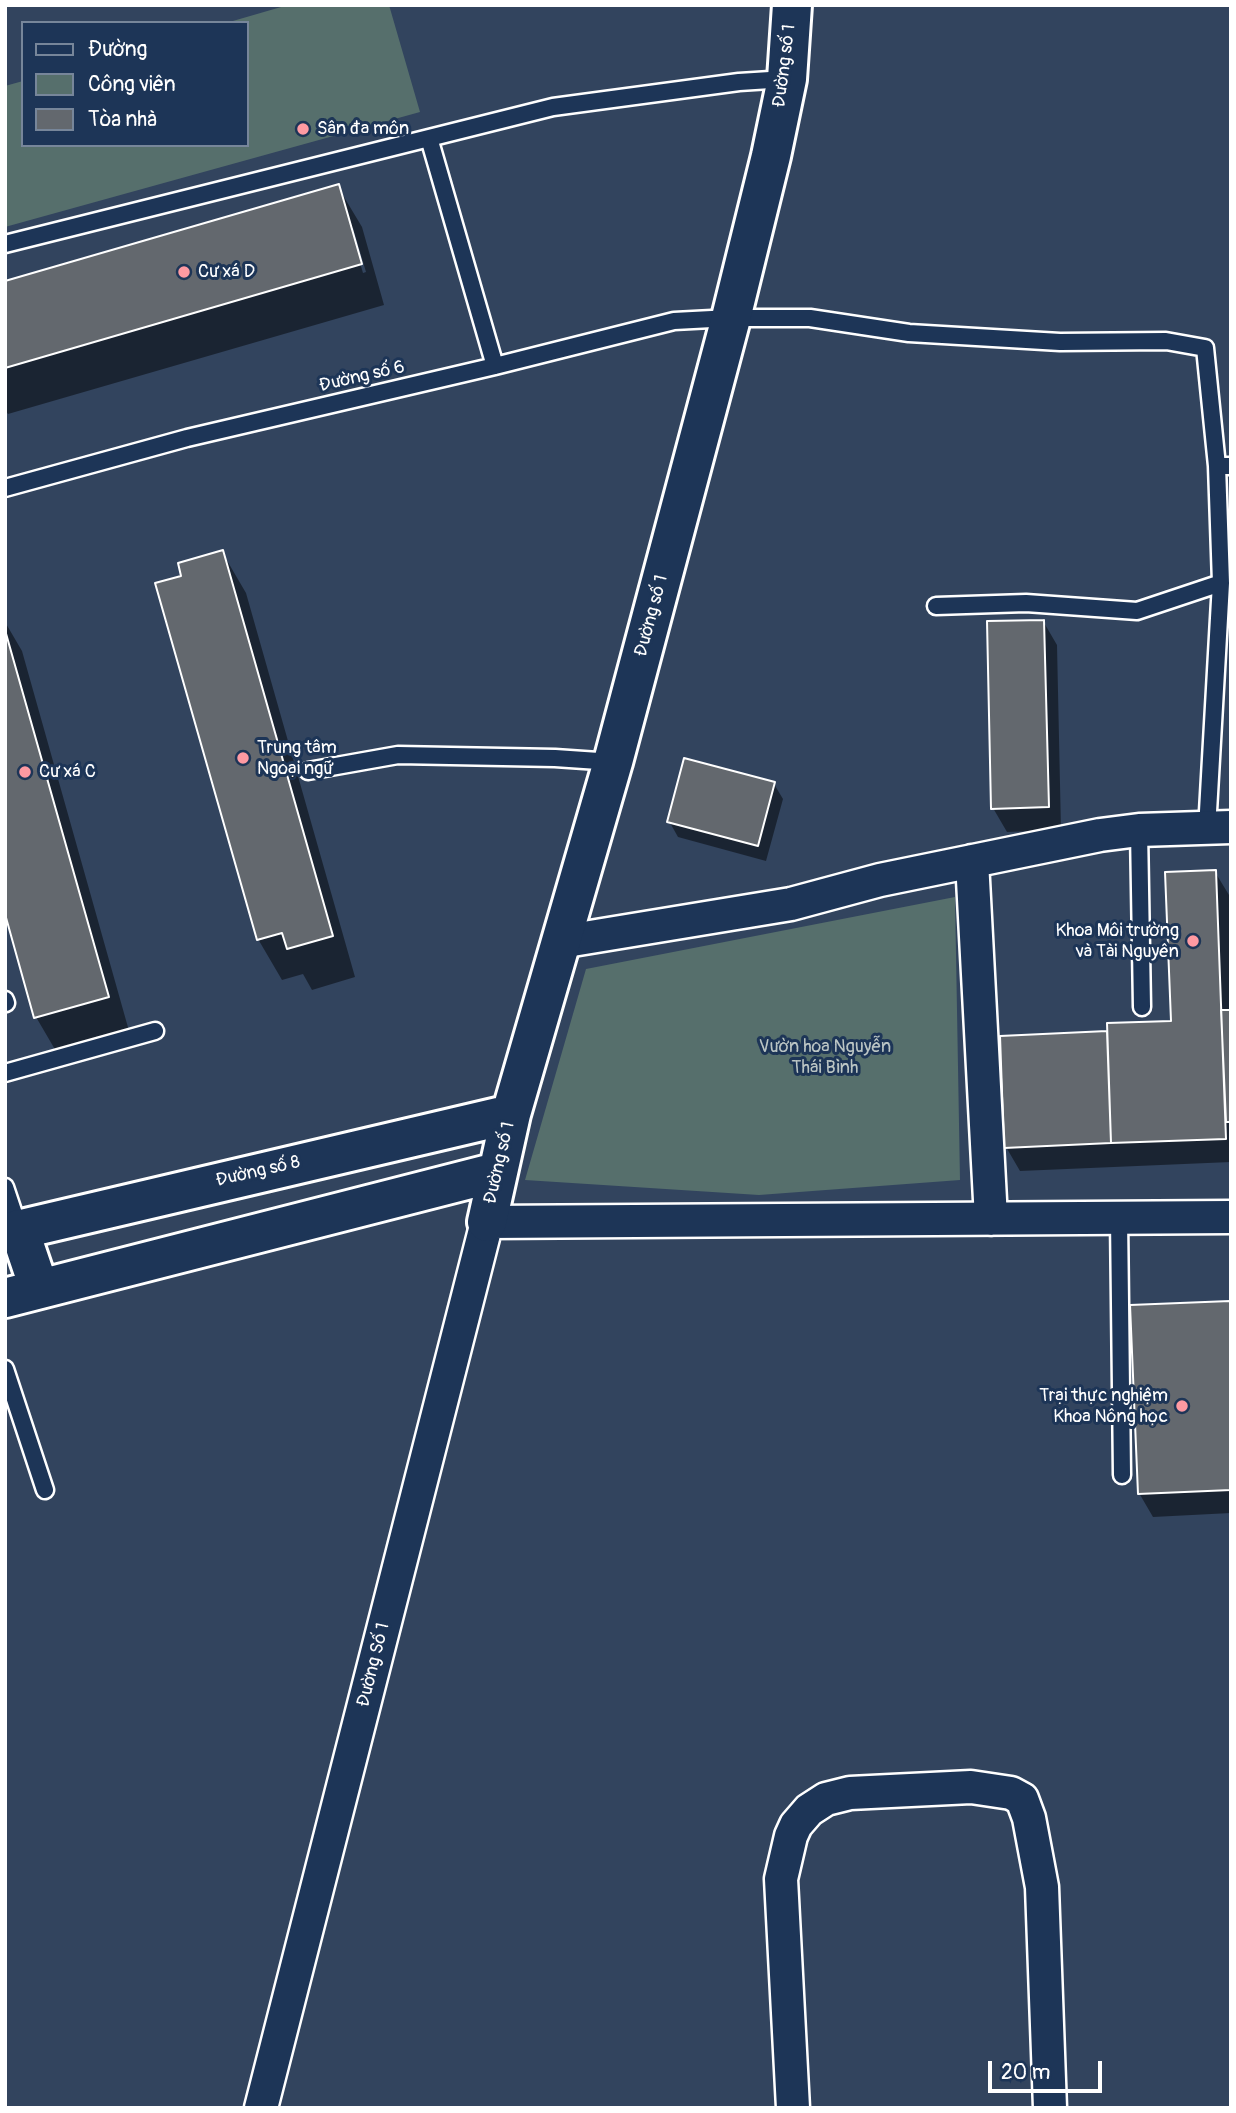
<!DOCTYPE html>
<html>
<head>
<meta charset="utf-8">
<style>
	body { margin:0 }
	#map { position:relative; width:1236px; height:2113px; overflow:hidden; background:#1d3557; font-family:Pangolin,sans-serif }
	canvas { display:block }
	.frame { position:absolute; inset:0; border:7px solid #fff; pointer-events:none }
	.legend { position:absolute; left:21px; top:21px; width:228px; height:126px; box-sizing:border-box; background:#1d3557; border:2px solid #77869a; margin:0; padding:9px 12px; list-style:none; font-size:21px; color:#fff }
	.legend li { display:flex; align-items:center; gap:14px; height:35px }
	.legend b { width:35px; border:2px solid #77869a }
	.scale { position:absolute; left:988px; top:2061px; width:114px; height:32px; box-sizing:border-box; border:4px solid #fff; border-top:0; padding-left:9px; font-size:21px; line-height:24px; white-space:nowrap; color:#fff; -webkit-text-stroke:5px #1d3557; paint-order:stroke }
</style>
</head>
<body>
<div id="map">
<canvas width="1236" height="2113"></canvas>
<div class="frame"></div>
<ul class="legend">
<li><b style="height:9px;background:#1d3557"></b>Đường</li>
<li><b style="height:19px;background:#566f6c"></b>Công viên</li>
<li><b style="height:19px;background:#63686e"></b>Tòa nhà</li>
</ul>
<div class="scale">20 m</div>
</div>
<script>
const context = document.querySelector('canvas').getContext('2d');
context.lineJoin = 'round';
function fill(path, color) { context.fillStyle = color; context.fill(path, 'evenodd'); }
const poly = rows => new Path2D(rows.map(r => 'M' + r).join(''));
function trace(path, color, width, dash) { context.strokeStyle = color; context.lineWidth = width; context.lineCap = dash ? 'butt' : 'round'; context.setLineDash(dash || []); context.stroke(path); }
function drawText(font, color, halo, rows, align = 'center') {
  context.font = font + ' Pangolin,sans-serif'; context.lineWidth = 6; context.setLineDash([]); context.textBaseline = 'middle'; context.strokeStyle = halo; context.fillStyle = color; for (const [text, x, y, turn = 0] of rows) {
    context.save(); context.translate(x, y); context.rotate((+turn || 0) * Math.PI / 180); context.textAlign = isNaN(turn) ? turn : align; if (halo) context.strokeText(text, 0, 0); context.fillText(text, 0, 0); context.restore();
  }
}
fill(poly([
	[5,5,1231,5,1231,2108,5,2108],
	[23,23,247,23,247,145,23,145]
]), '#32445e');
fill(poly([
	[288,5,389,5,420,112,5,227,5,86,23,81,23,145,247,145,247,23,226,23],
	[955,897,960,1180,759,1195,525,1180,586,969]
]), '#566f6c');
fill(poly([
	[338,187,362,227,384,305,8,414,5,410,5,283],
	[350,228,353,228,366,272,363,273],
	[222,552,246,593,355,977,312,990,303,974,282,980,258,939,184,577],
	[1043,621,1057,645,1061,830,1007,832,993,808],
	[5,622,22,651,131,1038,60,1058,36,1017,5,907],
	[774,784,783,799,766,861,678,837,669,821],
	[1215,872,1229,895,1231,1162,1020,1171,1006,1147,1001,1038,1109,1033,1173,1022],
	[1229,1303,1231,1513,1153,1517,1139,1493]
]), '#0007');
const building = poly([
	[339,184,362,264,5,368,5,281,339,184],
	[223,550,333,936,287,949,282,933,257,940,155,583,181,576,178,563,223,550],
	[1044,620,1049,807,991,809,987,621,1044,620],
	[5,630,109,997,34,1018,5,914,5,630],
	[684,758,775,782,758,846,667,822,684,758],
	[1216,870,1226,1139,1111,1143,1107,1023,1171,1021,1165,872,1216,870],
	[1221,1010,1231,1010,1231,1122,1226,1122,1221,1010],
	[1107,1031,1111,1143,1004,1148,1000,1036,1107,1031],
	[1230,1301,1231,1490,1138,1494,1130,1305,1230,1301]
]);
fill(building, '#63686e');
trace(building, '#fff', 2);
const lane = poly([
	[429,138,495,366],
	[5,244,553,107,739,82,786,79],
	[1217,466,1221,583],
	[5,488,187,438,495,366,674,321,731,318,810,318,909,333,1060,342,1166,341,1205,348,1217,466,1231,466],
	[936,606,1026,603,1137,611,1221,583,1207,829],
	[308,771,398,755,555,758,613,762],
	[1139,830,1142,1007],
	[5,1000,6,1003],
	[5,1073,155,1031],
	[5,1187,19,1229],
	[1119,1218,1122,1475],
	[5,1369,45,1490]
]);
const street = poly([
	[972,861,991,1219],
	[560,942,791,904,880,880,1100,835,1139,830,1231,827],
	[261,2108,487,1222,1231,1217],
	[793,2108,781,1879,791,1836,796,1825,809,1810,826,1799,850,1793,971,1787,1011,1793,1022,1799,1029,1818,1042,1887,1050,2108]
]);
const secondary = poly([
	[487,1222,511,1114,613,762,731,318,771,156,787,79,792,5],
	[19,1229,39,1288],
	[5,1233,511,1114],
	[5,1298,497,1172]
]);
trace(lane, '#fff', 21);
trace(street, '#fff', 37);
trace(secondary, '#fff', 44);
trace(lane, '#1d3557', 16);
trace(street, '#1d3557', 32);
trace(secondary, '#1d3557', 38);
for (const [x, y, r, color] of [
	[303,129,7,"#ff9aa2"],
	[184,272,7,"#ff9aa2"],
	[243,758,7,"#ff9aa2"],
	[25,772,7,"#ff9aa2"],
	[1193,941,7,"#ff9aa2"],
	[1182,1406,7,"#ff9aa2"]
]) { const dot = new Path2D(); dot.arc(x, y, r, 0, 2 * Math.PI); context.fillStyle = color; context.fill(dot); trace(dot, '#1d3557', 2.5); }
drawText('18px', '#fff', '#1d3557', [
	["Đường số 1",785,66,-83],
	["Đường số 6",362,377,-13],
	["Đường số 1",652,616,-75],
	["Đường số 1",500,1163,-77],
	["Đường số 8",258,1172,-13],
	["Đường Số 1",374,1665,-76]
]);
drawText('18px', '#fff', '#1d3557', [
	["Sân đa môn",317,129],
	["Cư xá D",198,272],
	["Trung tâm",257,748],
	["Ngoại ngữ",257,769],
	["Cư xá C",39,772],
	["Khoa Môi trường",1179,931,"right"],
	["và Tài Nguyên",1179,952,"right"],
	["Trại thực nghiệm",1168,1396,"right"],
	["Khoa Nông học",1168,1417,"right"]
], 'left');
drawText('18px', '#bbc5c4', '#1d3557', [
	["Vườn hoa Nguyễn",825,1047],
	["Thái Bình",825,1068]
]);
</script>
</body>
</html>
